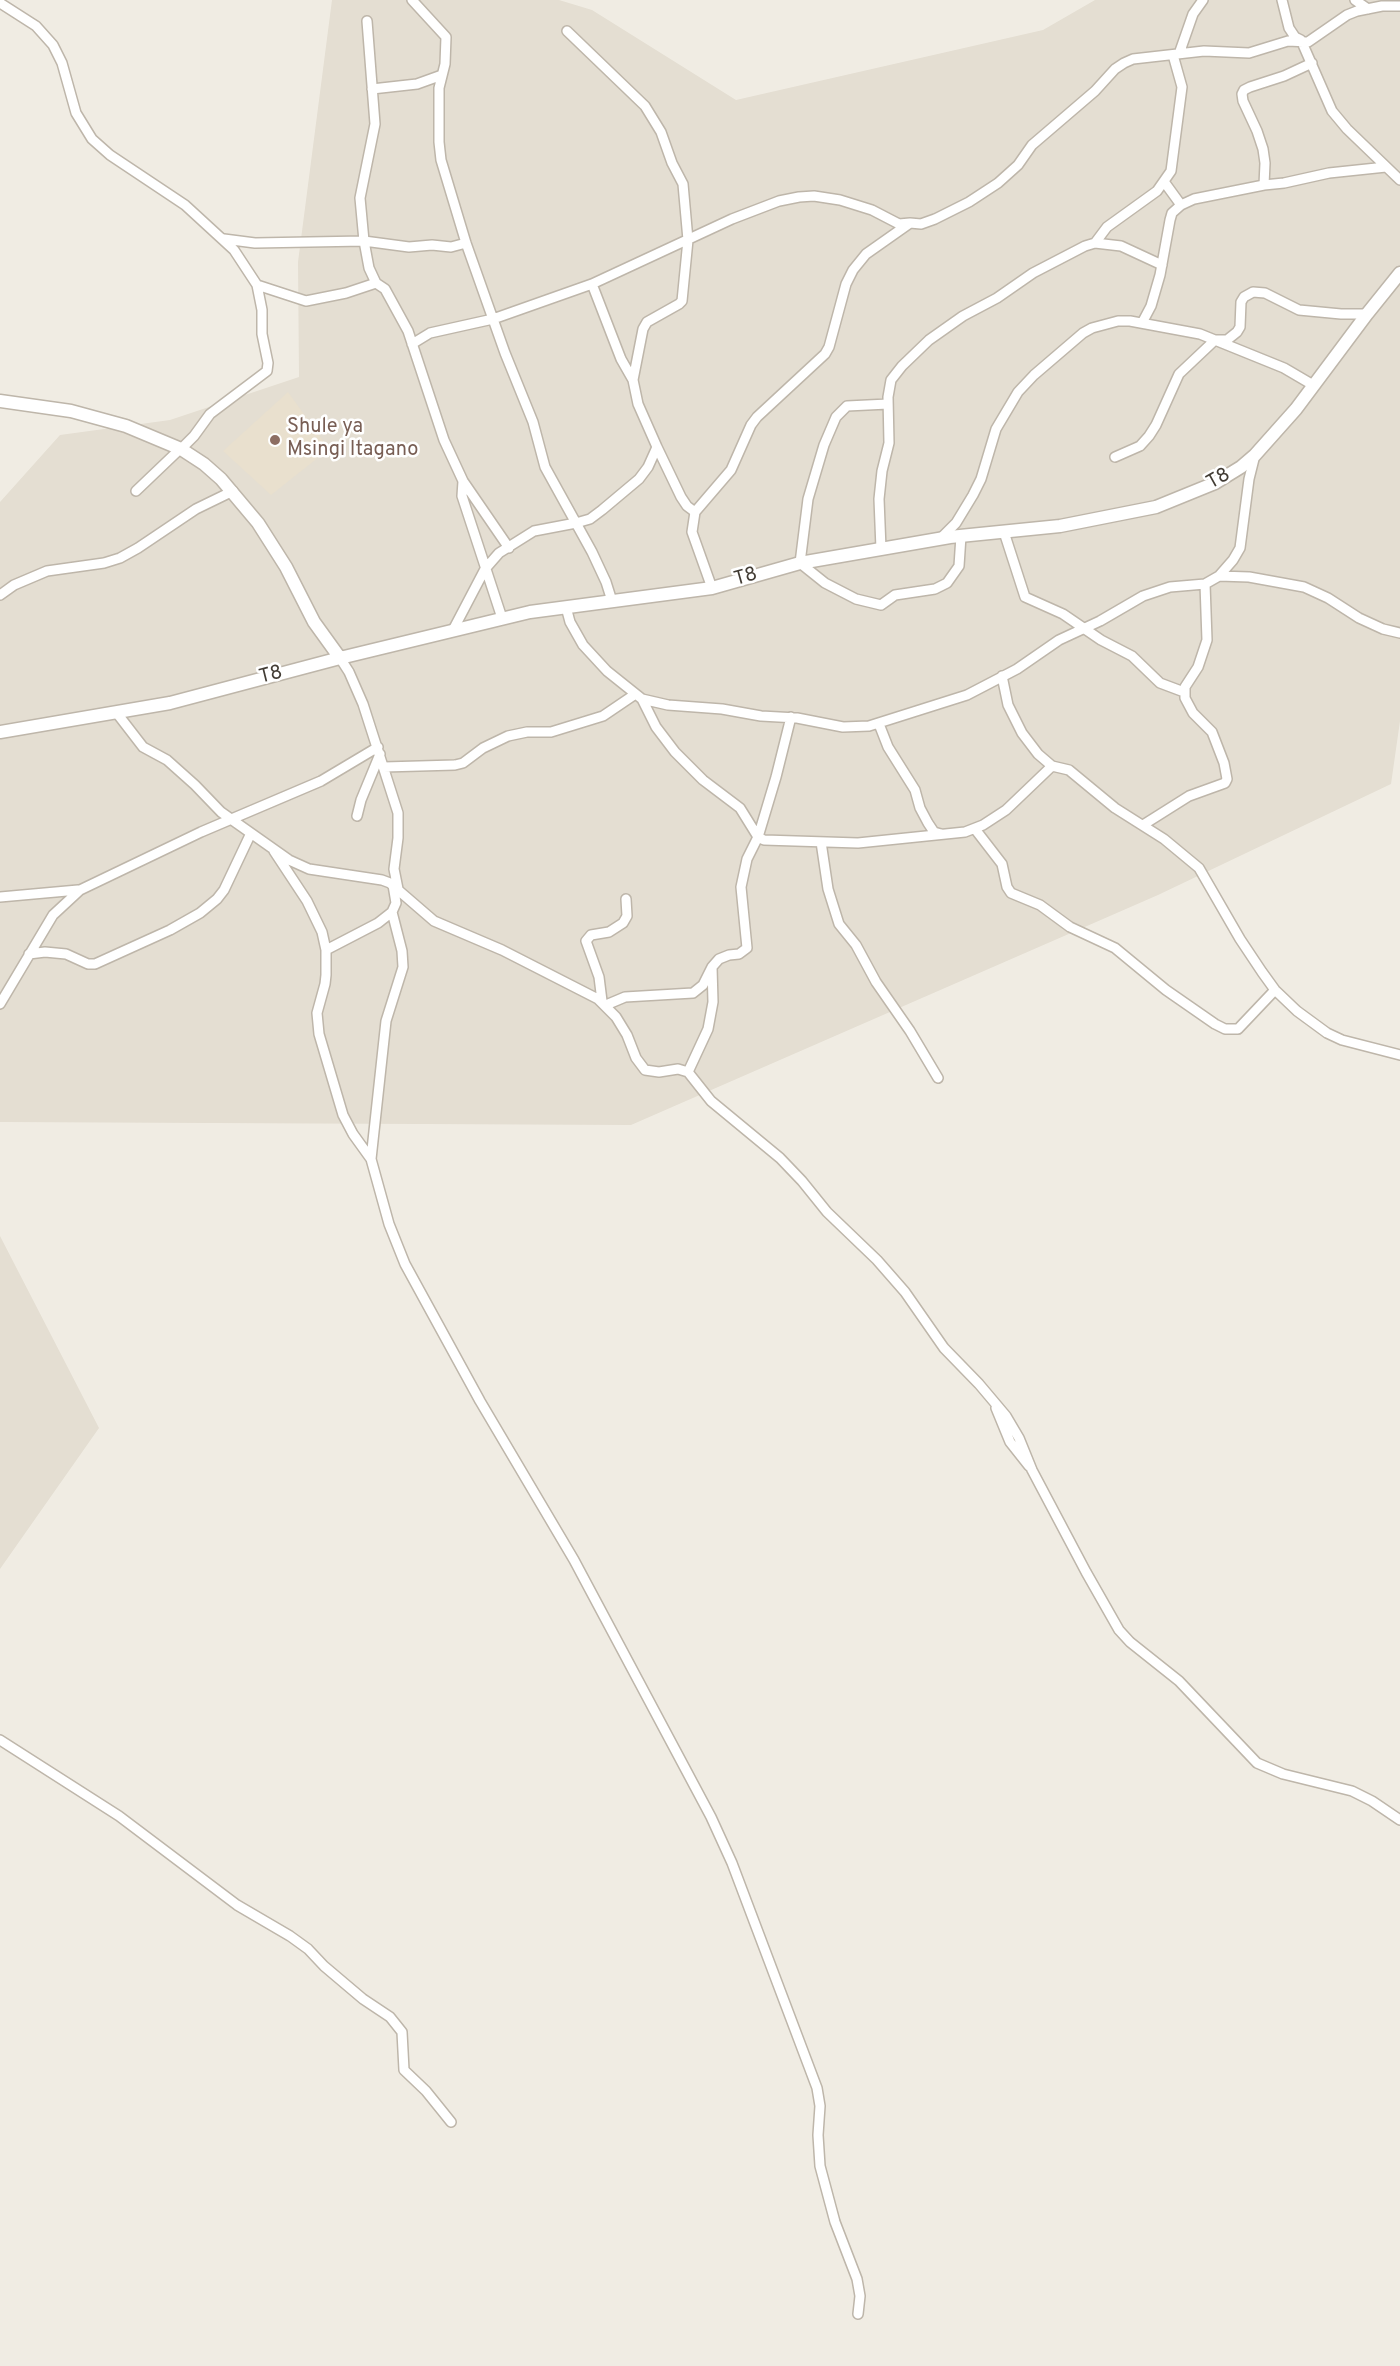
<!DOCTYPE html>
<html>
<head>
<meta charset="utf-8">
<style>
	body { margin:0 }
	canvas { display:block; background:#f0ece3 }
</style>
</head>
<body>
<canvas width="1400" height="2366"></canvas>
<script>
const context = document.querySelector('canvas').getContext('2d');
context.lineJoin = 'round';
function fill(path, color) { context.fillStyle = color; context.fill(path, 'evenodd'); }
const poly = rows => new Path2D(rows.map(r => 'M' + r).join(''));
function trace(path, color, width, dash) { context.strokeStyle = color; context.lineWidth = width; context.lineCap = dash ? 'butt' : 'round'; context.setLineDash(dash || []); context.stroke(path); }
function drawText(font, color, halo, rows, align = 'center') {
  context.font = font + ' Overpass,sans-serif'; context.lineWidth = 5; context.setLineDash([]); context.textBaseline = 'middle'; context.strokeStyle = halo; context.fillStyle = color; for (const [text, x, y, turn = 0] of rows) {
    context.save(); context.translate(x, y); context.rotate((+turn || 0) * Math.PI / 180); context.textAlign = isNaN(turn) ? turn : align; if (halo) context.strokeText(text, 0, 0); context.fillText(text, 0, 0); context.restore();
  }
}
fill(poly([
	[332,0,559,0,592,10,736,100,1043,30,1095,0,1400,0,1400,721,1391,784,1158,895,631,1125,0,1122,0,502,60,435,170,420,299,377,298,262],
	[0,1236,99,1428,0,1569]
]), '#e4ded2');
fill(poly([
	[288,392,329,449,271,495,223,451]
]), '#e9e0ce');
const minor = poly([
	[412,0,446,37,445,64,439,88,439,142,441,160,466,243,505,353,533,422,545,467,592,552,606,582,612,601],
	[1282,0,1289,28,1295,37,1301,40,1332,111,1347,129,1400,180],
	[1355,0,1368,9],
	[0,3,36,26,53,45,62,63,76,113,92,139,110,155,185,205,234,250,257,285,262,310,262,334,268,363,267,371,210,414,194,436,181,449],
	[367,21,375,124,360,198,364,241,369,268,376,283,385,289,408,331,444,440,463,481,509,548],
	[567,31,645,106,661,132,672,163,683,184,688,240,682,301,679,304,647,322,643,329,633,380,638,404,657,447,681,497,687,506,695,512],
	[1179,54,1193,14,1203,0],
	[372,89,417,84,442,75],
	[1165,183,1181,205],
	[1264,185,1265,163,1263,149,1257,131,1243,101,1242,94,1244,90,1250,87,1284,76,1312,63],
	[224,239,255,243,364,241,409,247,432,245,451,247,466,243],
	[1095,243,1107,227,1157,191,1171,171,1182,87,1173,55],
	[592,284,621,359,633,380],
	[257,285,306,301,346,293,376,283],
	[1142,323,1151,306,1160,275,1170,220,1172,213,1181,205,1194,199,1264,185,1284,183,1329,173,1386,167],
	[412,344,430,333,493,319,592,284,732,219,779,201,799,197,814,196,840,200,872,210,899,224,910,223],
	[888,404,847,406,836,417,824,445,808,499,800,563,825,583,856,599,881,605,895,595,935,589,947,583,959,566,961,536],
	[1115,457,1140,446,1149,436,1156,425,1179,374,1215,340,1227,340,1237,332,1240,327,1241,302,1244,297,1253,292,1265,293,1299,310,1341,314,1367,314],
	[463,481,462,496,502,618],
	[136,491,180,449],
	[1004,532,1025,597,1063,614,1101,640,1132,656,1160,683,1184,692],
	[941,538,956,523,973,495,981,479,996,429,1018,392,1034,375,1083,333,1092,328,1118,321,1130,321,1200,334,1284,368,1313,385],
	[881,549,879,499,882,471,889,443,888,397,891,380,902,366,929,340,963,316,997,298,1033,273,1085,246,1095,243,1121,246,1162,265],
	[1219,576,1249,577,1304,587,1328,598,1359,618,1383,629,1400,633],
	[712,588,692,532,695,512,731,470,751,425,757,417,825,354,829,347,846,284,853,270,866,254,910,223,921,224,935,219,969,202,998,183,1018,165,1032,145,1095,91,1115,69,1124,63,1133,59,1204,51,1249,53,1288,41,1308,42,1347,15,1357,11,1382,6,1400,6],
	[0,595,14,585,47,571,104,563,120,558,138,548,196,509,233,491],
	[566,607,570,622,583,645,607,671,642,699,668,705,722,709,761,716,797,718,843,727,869,726,967,695,1017,669,1059,640,1100,621,1143,596,1170,587,1205,584,1219,576,1233,560,1240,548,1249,479,1255,455],
	[453,630,485,569,499,553,534,531,576,523,590,519,602,510,639,479,648,467,657,447],
	[340,658,349,672,363,704,398,813,398,838,394,869,398,889],
	[1002,676,1008,705,1022,733,1038,754,1052,766],
	[642,699,656,727,675,752,703,780,740,808,758,837,764,840,858,843,965,832,983,825,1006,810,1052,766,1069,770,1115,808,1164,839,1199,868,1240,939,1262,972,1275,990,1297,1011,1327,1033,1342,1040,1400,1055],
	[116,712,143,747,167,760,195,785,221,812,289,860,309,869,382,880,390,883,434,921,502,950,598,999,616,1017,627,1035,636,1058,645,1070,659,1072,678,1069,688,1072,711,1101,780,1158,802,1181,827,1212,877,1260,905,1292,944,1348,979,1384,1006,1416,1019,1438,1032,1470,1086,1572,1119,1630,1130,1642,1179,1681,1257,1763,1283,1774,1352,1791,1372,1801,1400,1820],
	[879,724,888,747,915,790,920,808,928,823,934,832,941,834],
	[384,767,455,765,463,763,483,748,508,736,527,732,551,732,603,716,634,695],
	[357,816,361,800,380,754],
	[1143,825,1189,796,1225,783,1227,779,1224,763,1212,732,1193,713,1185,698,1185,687,1198,667,1207,640,1205,584],
	[975,829,1002,864,1007,887,1011,893,1040,905,1070,927,1115,948,1166,990,1215,1024,1225,1029,1238,1029,1275,990],
	[821,842,828,889,839,924,856,945,876,982,910,1031,938,1078],
	[274,851,307,901,322,932,326,950,326,975,325,984,317,1013,319,1034,343,1115,353,1134,371,1159,389,1224,405,1264,480,1401,574,1560,711,1817,732,1863,817,2088,820,2106,818,2135,820,2166,835,2222,857,2279,860,2296,858,2314],
	[0,897,78,890],
	[326,950,378,923,392,912,396,903,393,885],
	[29,954,45,952,66,954,88,964,95,964,170,930,200,913,217,899,224,890,251,833],
	[602,1001,599,977,586,941,591,935,609,932,623,923,627,916,626,899],
	[0,1004,53,915,80,890,201,832,321,781,378,747],
	[606,1005,625,997,693,993,703,985,712,967,719,959,729,955,739,954,747,948,741,887,747,859,758,837,776,777,791,717],
	[688,1072,708,1029,713,1002,712,967],
	[371,1159,386,1021,403,967,402,951,392,912],
	[996,1408,1010,1442,1029,1466],
	[0,1740,119,1816,237,1905,290,1936,308,1949,324,1966,363,1999,390,2017,402,2032,404,2070,426,2091,451,2122]
]);
const tertiary = poly([
	[0,401,71,411,126,426,181,449,204,464,221,479,258,523,286,567,314,622,340,658],
	[0,732,170,703,340,658,530,612,712,588,800,563,950,537,1060,526,1156,507,1215,483,1241,467,1255,455,1296,409,1367,314,1400,273]
]);
trace(minor, '#beb6aa', 12);
trace(tertiary, '#beb6aa', 15);
trace(minor, '#fff', 9);
trace(tertiary, '#fff', 12);
for (const [x, y, r, color] of [
	[275,440,6,"#8d6e63"]
]) { const dot = new Path2D(); dot.arc(x, y, r, 0, 2 * Math.PI); context.fillStyle = color; context.fill(dot); trace(dot, '#fff', 2); }
drawText('20px', '#785e54', '#fff', [
	["Shule ya",287,428],
	["Msingi Itagano",287,451]
], 'left');
drawText('20px', '#423c34', '#fff', [
	["T8",1219,480,-29],
	["T8",746,578,-16],
	["T8",271,676,-14]
]);
</script>
</body>
</html>
